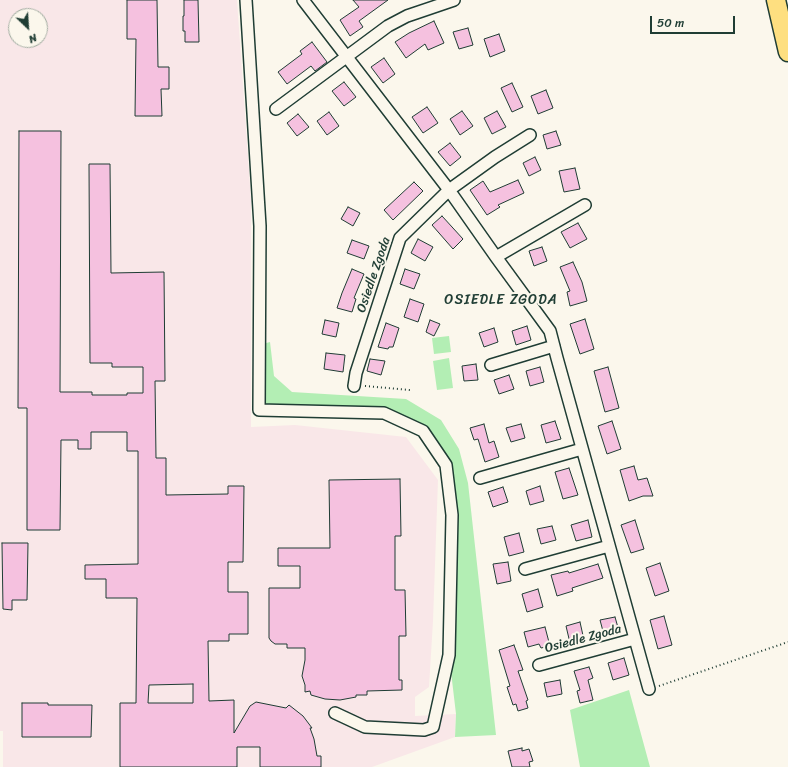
<!DOCTYPE html>
<html>
<head>
<meta charset="utf-8">
<style>
	body { margin:0 }
	#map { position:relative; width:788px; height:767px; overflow:hidden; background:#fbf7ec; font-family:Sriracha,sans-serif }
	canvas { display:block }
	.north { position:absolute; left:8px; top:8px; width:40px; height:40px; box-sizing:border-box; background:#fbf7ec; border:1px solid #a3ada2; border-radius:50%; rotate:155deg; font-size:11px; font-weight:700; line-height:16px; text-align:center; color:#1f3d34 }
	.north::after { content:''; display:block; margin:auto; width:14px; height:18px; background:#1f3d34; clip-path:polygon(50% 0,100% 100%,50% 72%,0 100%) }
	.scale { position:absolute; left:650px; top:16px; width:85px; height:18px; box-sizing:border-box; border:2px solid #1f3d34; border-top:0; padding-left:5px; font-size:12px; line-height:14px; white-space:nowrap; color:#1f3d34; -webkit-text-stroke:3px #fbf7ec; paint-order:stroke }
</style>
</head>
<body>
<div id="map">
<canvas width="788" height="767"></canvas>
<div class="north">N</div>
<div class="scale">50 m</div>
</div>
<script>
const context = document.querySelector('canvas').getContext('2d');
context.lineJoin = 'round';
function fill(path, color) { context.fillStyle = color; context.fill(path, 'evenodd'); }
const poly = rows => new Path2D(rows.map(r => 'M' + r).join(''));
function trace(path, color, width, dash) { context.strokeStyle = color; context.lineWidth = width; context.lineCap = dash ? 'butt' : 'round'; context.setLineDash(dash || []); context.stroke(path); }
function drawText(font, color, halo, rows, align = 'center') {
  context.font = font + ' Sriracha,sans-serif'; context.lineWidth = 4; context.setLineDash([]); context.textBaseline = 'middle'; context.strokeStyle = halo; context.fillStyle = color; for (const [text, x, y, turn = 0] of rows) {
    context.save(); context.translate(x, y); context.rotate((+turn || 0) * Math.PI / 180); context.textAlign = isNaN(turn) ? turn : align; if (halo) context.strokeText(text, 0, 0); context.fillText(text, 0, 0); context.restore();
  }
}
fill(poly([
	[0,0,237,0,251,200,251,427,295,425,406,437,438,480,433,621,429,687,415,697,415,716,456,714,455,737,372,767,3,767,3,731,0,731],
	[16,16,40,16,40,40,16,40]
]), '#f9e7e8');
fill(poly([
	[449,336,451,352,434,354,432,338],
	[270,342,274,376,292,392,406,399,441,420,459,449,468,483,496,735,455,737,456,714,449,655,446,465,423,431,384,413,259,410,259,345],
	[449,358,453,388,437,390,433,361],
	[629,690,650,767,580,767,570,710]
]), '#b3eeb4');
const building = poly([
	[127,0,157,0,158,67,169,67,169,89,161,89,162,116,135,116,136,39,127,39,127,0],
	[184,0,198,0,199,42,185,42,185,31,183,31,183,16,184,16,184,0],
	[353,0,388,0,359,21,363,27,350,36,340,20,359,7,353,0],
	[434,21,444,43,428,50,425,44,406,58,395,42,409,33,434,21],
	[468,28,473,45,459,49,453,32,468,28],
	[499,34,505,51,490,57,484,39,499,34],
	[312,42,327,62,315,71,311,66,287,84,278,72,302,54,300,51,312,42],
	[384,58,395,74,383,83,371,67,384,58],
	[344,82,356,97,344,106,332,91,344,82],
	[512,83,523,107,512,112,501,88,512,83],
	[546,90,553,108,538,114,531,96,546,90],
	[427,107,438,123,423,133,412,117,427,107],
	[462,111,473,126,460,135,450,119,462,111],
	[497,111,506,127,492,134,484,118,497,111],
	[329,112,339,126,327,135,317,121,329,112],
	[298,114,309,127,297,136,287,123,298,114],
	[19,131,61,131,60,392,92,392,92,395,127,395,127,393,143,393,143,367,112,367,112,363,90,363,89,164,110,164,111,273,164,272,165,381,155,381,156,458,166,458,166,495,228,494,228,486,244,486,243,562,228,562,228,592,248,592,248,634,229,634,229,641,208,641,209,701,234,700,234,733,250,706,256,702,286,708,289,705,303,716,312,728,310,728,314,739,317,756,321,756,321,767,260,767,260,747,237,747,237,767,120,767,120,703,136,703,137,598,106,598,106,579,85,579,85,565,138,564,138,451,127,451,127,432,91,432,91,449,78,449,78,440,61,440,60,530,27,530,27,408,18,408,19,131],
	[193,684,193,703,148,703,149,685,193,684],
	[556,131,561,145,547,149,543,135,556,131],
	[450,143,461,157,450,166,438,152,450,143],
	[535,157,541,170,529,176,523,163,535,157],
	[575,168,580,189,564,192,559,171,575,168],
	[518,180,524,193,498,205,500,207,487,215,470,190,483,181,490,192,518,180],
	[414,182,423,191,393,220,384,210,414,182],
	[348,207,360,213,353,226,341,219,348,207],
	[442,216,463,239,453,249,432,225,442,216],
	[578,223,587,239,570,248,561,232,578,223],
	[418,239,433,247,425,261,411,253,418,239],
	[352,240,369,246,364,259,347,253,352,240],
	[542,247,547,261,534,266,529,251,542,247],
	[573,262,582,282,587,301,570,306,567,292,570,291,560,267,573,262],
	[352,269,364,274,354,298,356,299,352,312,337,308,342,293,352,269],
	[405,269,420,274,414,289,400,284,405,269],
	[410,299,424,304,418,322,404,317,410,299],
	[585,319,594,349,580,354,570,324,585,319],
	[325,320,339,323,336,337,322,334,325,320],
	[430,320,440,324,434,336,426,332,430,320],
	[386,323,399,328,393,347,389,347,388,349,378,347,386,323],
	[527,326,531,340,516,345,512,331,527,326],
	[494,328,498,342,484,347,479,333,494,328],
	[326,353,345,355,343,372,324,369,326,353],
	[370,359,385,361,381,375,367,371,370,359],
	[476,364,478,380,464,381,462,366,476,364],
	[540,367,544,382,530,386,526,371,540,367],
	[608,367,619,408,605,412,594,371,608,367],
	[509,375,514,389,499,394,494,380,509,375],
	[555,421,561,439,546,443,541,425,555,421],
	[612,421,621,449,607,454,598,426,612,421],
	[484,424,489,443,494,441,499,457,485,462,478,439,474,440,470,428,484,424],
	[521,424,525,438,511,442,506,428,521,424],
	[634,466,638,480,647,478,653,496,643,496,629,501,620,470,634,466],
	[569,468,578,495,563,499,555,472,569,468],
	[400,479,401,536,395,536,395,590,405,590,406,636,399,636,399,680,402,680,402,690,367,691,367,695,356,695,356,697,340,700,325,699,311,695,310,691,305,692,305,685,302,676,305,660,305,648,287,648,287,644,275,644,271,641,269,638,269,588,300,588,300,566,278,566,278,548,330,548,329,480,400,479],
	[540,486,544,501,530,505,526,491,540,486],
	[503,487,508,502,493,507,488,492,503,487],
	[588,520,592,537,576,541,571,525,588,520],
	[635,520,644,549,631,553,621,525,635,520],
	[552,526,556,540,541,544,537,529,552,526],
	[519,533,524,552,509,556,504,537,519,533],
	[2,543,28,543,27,600,12,600,12,610,3,609,2,543],
	[508,562,511,581,497,584,493,564,508,562],
	[660,563,669,591,655,596,646,568,660,563],
	[598,564,603,578,572,588,573,591,557,596,551,575,568,571,569,573,598,564],
	[538,589,543,607,527,612,522,594,538,589],
	[664,616,672,645,658,649,650,620,664,616],
	[615,617,619,631,604,635,600,620,615,617],
	[580,622,584,640,570,643,566,626,580,622],
	[545,627,550,646,541,648,539,644,528,647,524,632,545,627],
	[514,645,523,670,518,671,528,700,526,701,528,708,518,711,516,704,513,705,507,687,510,686,499,650,514,645],
	[624,658,629,675,613,680,608,663,624,658],
	[589,667,593,678,588,680,593,700,580,703,577,691,580,690,574,671,589,667],
	[560,680,562,694,547,697,544,683,560,680],
	[22,703,48,703,48,705,92,705,91,737,22,737,22,703],
	[522,748,522,751,529,749,533,761,529,762,530,767,512,767,508,751,522,748]
]);
fill(building, '#f5c1df');
trace(building, '#1f3d34', 1);
const minor = poly([
	[246,0,260,226,259,410,384,413,423,431,446,465,452,515,449,655,433,727,424,730,365,727,335,713],
	[303,0,449,190,496,257,550,331,557,358,649,689],
	[276,109,388,26,407,16,454,0],
	[496,257,585,205],
	[491,365,554,346],
	[354,386,356,373,400,238,449,190,495,157,530,135],
	[480,478,582,449],
	[525,569,609,546],
	[539,665,635,639]
]);
const trunk = poly([
	[776,0,788,52]
]);
trace(minor, '#1f3d34', 14);
trace(trunk, '#1f3d34', 21);
trace(poly([
	[365,386,410,390],
	[659,686,788,642]
]), '#1f3d34', 2, [1, 3]);
trace(minor, '#fbf7ec', 11);
trace(trunk, '#fedf80', 18);
drawText('13px', '#1f3d34', '#fbf7ec', [
	["Osiedle Zgoda",374,275,-71],
	["Osiedle Zgoda",583,639,-15]
]);
context.letterSpacing = '1px';
drawText('14px', '#1f3d34', '#fbf7ec', [
	["OSIEDLE ZGODA",501,300]
]);
context.letterSpacing = '0px';
</script>
</body>
</html>
